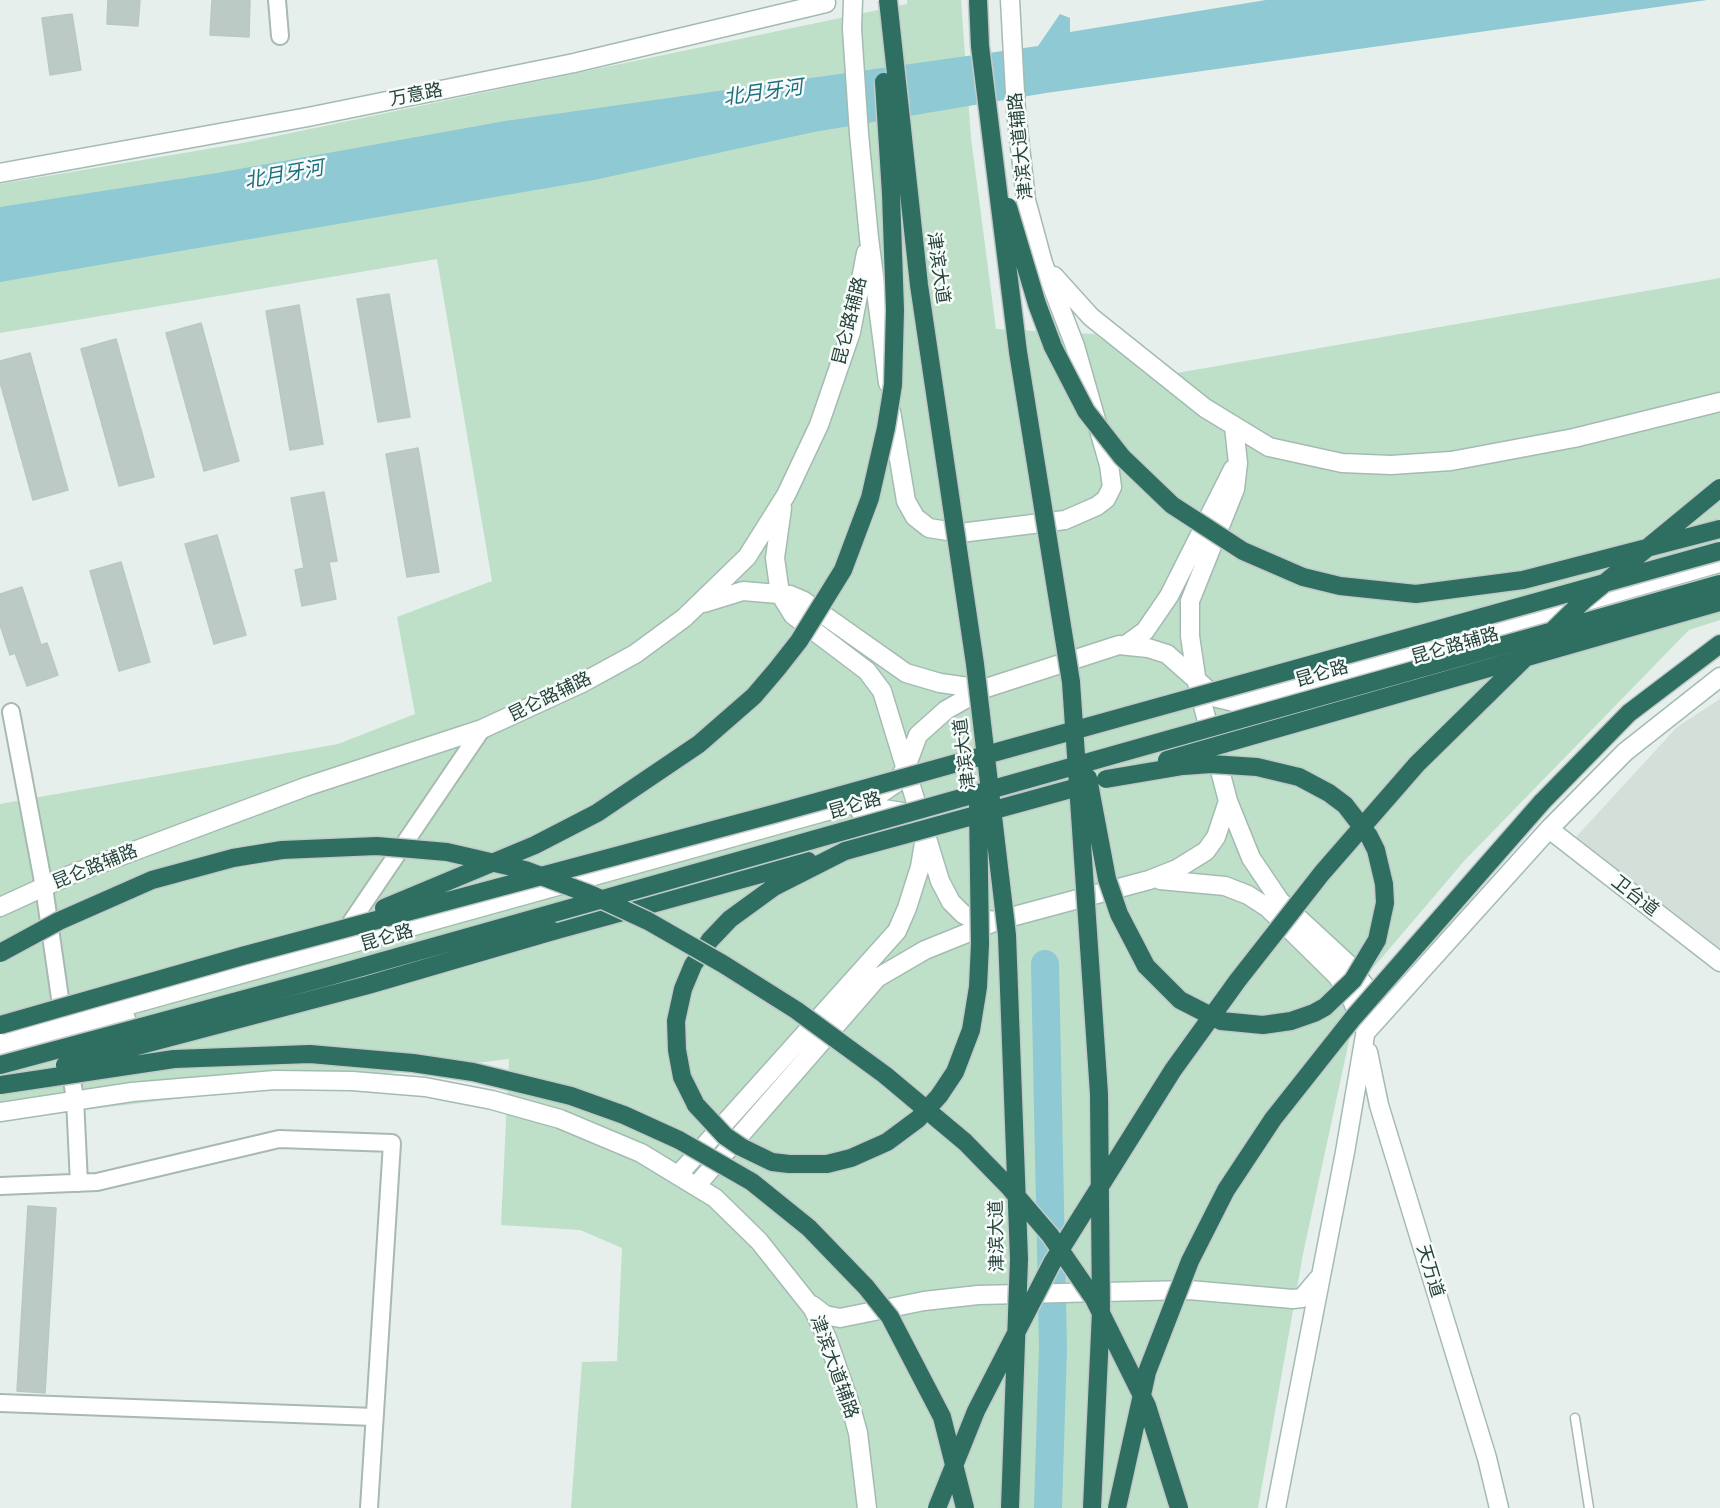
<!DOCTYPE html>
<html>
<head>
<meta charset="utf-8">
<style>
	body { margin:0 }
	canvas { display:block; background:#e6efeb }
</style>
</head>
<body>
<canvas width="1720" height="1508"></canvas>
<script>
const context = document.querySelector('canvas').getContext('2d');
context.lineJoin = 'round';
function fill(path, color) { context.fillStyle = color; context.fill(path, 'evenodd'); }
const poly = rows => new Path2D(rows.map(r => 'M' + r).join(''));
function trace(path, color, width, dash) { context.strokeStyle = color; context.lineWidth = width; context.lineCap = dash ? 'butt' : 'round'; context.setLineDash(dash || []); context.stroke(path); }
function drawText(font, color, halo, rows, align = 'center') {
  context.font = font + ' Cabin,"Noto Sans SC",sans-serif'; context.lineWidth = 5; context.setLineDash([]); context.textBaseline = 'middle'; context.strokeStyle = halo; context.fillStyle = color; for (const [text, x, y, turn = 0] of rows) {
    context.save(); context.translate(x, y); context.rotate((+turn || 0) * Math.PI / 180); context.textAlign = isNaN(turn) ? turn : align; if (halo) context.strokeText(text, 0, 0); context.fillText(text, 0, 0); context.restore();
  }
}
fill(poly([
	[1720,699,1720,953,1576,837,1677,727]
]), '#d4dfda');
fill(poly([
	[907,0,961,0,971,138,996,329,1095,334,1154,377,1720,278,1720,620,1689,630,1465,860,1362,981,1303,1254,1258,1508,571,1508,582,1362,617,1361,622,1248,580,1230,501,1225,509,1059,0,1120,0,804,338,744,415,714,397,617,492,581,437,259,0,333,0,184,243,143,907,4]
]), '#bfe0c8');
fill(poly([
	[1266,0,1707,0,1046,93,814,132,594,180,0,282,0,207,217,173,505,121,1038,46,1060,14,1070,18,1070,32]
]), '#8ec9d4');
trace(poly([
	[1045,964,1053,1348,1048,1508]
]), '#8ec9d4', 28);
const building = poly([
	[108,0,140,0,138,26,107,24,108,0],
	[212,0,250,0,249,37,210,35,212,0],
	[72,14,81,70,50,75,42,18,72,14],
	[389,294,410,417,378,422,357,299,389,294],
	[299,305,323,444,290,450,266,311,299,305],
	[201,323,239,461,204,471,166,333,201,323],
	[116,339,154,477,119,486,81,349,116,339],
	[30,353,68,490,33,500,0,382,0,361,30,353],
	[418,448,439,572,407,577,386,454,418,448],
	[324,492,337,561,329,562,336,599,302,606,295,570,304,568,291,498,324,492],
	[217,535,246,635,214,644,185,544,217,535],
	[121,562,150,662,119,671,90,571,121,562],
	[22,587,41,645,47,643,58,675,27,686,15,653,10,655,0,625,0,594,22,587],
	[28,1206,56,1208,45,1393,17,1391,28,1206]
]);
fill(building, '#bbcac4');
trace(building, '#b8c9c2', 1.5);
const lane = poly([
	[1575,1418,1589,1508]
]);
const street = poly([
	[277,0,280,36],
	[11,712,44,887,63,1019],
	[343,934,482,729],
	[69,1062,75,1099,79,1183],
	[0,1186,97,1182,279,1139,392,1143,369,1508],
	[0,1403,374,1417]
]);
const secondary = poly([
	[853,0,852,29,859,134,869,238,888,383],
	[0,173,308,117,574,63,826,3],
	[1054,276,1091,317,1205,408,1269,447,1342,463,1391,465,1451,461,1574,438,1720,402],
	[891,411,906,501,915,517,929,528,960,533,1065,520,1097,506,1106,499,1112,487,1109,465,1075,346,1043,263,1026,200,1016,111,1010,0],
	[1234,427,1238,463,1235,489,1190,601,1190,636,1197,683,1228,801,1251,858,1280,901,1347,963,1365,986,1370,1006,1345,1152,1276,1508],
	[782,508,775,558,780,594,793,615,867,671,882,691,940,881,951,902,963,914,971,918,996,921,1149,880,1177,869,1206,851,1216,837,1228,801],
	[704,603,743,591,790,595,804,601,906,673,940,683,983,689],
	[1127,644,1145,631,1169,596,1233,469],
	[1549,829,1720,962],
	[1160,880,1225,886,1248,895,1268,908,1337,976,1352,1000,1362,1025],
	[0,907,70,875,308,786,482,729,582,683,635,654,684,618,747,557,786,495,819,425,851,332,866,253],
	[1367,1031,1549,829,1625,752,1720,677],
	[0,1041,874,798,896,783,906,767,918,735,946,710,983,689,1119,645,1148,648,1167,654,1217,698,1234,702,1720,563],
	[1368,1052,1379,1105,1487,1458,1499,1508],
	[0,1054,126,1019],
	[0,1112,132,1092,275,1080,352,1081,425,1087,492,1100,560,1119,641,1153,715,1198,759,1241,813,1309,827,1338,850,1404,858,1433,867,1508],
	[679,1174,897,931,907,908,920,867,925,837,916,823,902,812,877,808,861,813],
	[696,1186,877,978,925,950,992,923],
	[812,1305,825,1315,840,1318,924,1301,978,1295,1189,1290,1293,1299,1302,1298,1318,1279]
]);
const highway = poly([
	[1542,802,1629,713,1720,644],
	[553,931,808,861],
	[696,1105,682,1077,677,1050,676,1021,683,989,693,965,710,940,730,919,774,887,845,851]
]);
trace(lane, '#a8b8b2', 11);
trace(street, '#a8b8b2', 20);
trace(secondary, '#a4bbb3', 21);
trace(highway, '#c2cac8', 21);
trace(lane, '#fff', 8);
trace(street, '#fff', 16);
trace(secondary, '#fff', 18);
trace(highway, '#2f6f62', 18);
const highwayBridge = poly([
	[888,0,919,285,975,664,1007,935,1019,1259,1010,1508],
	[978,0,980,46,1018,352,1071,682,1099,1094,1101,1312,1092,1508],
	[1008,207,1037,304,1053,347,1086,411,1122,457,1172,505,1243,551,1303,577,1340,586,1416,594,1523,580,1720,529],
	[1167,760,1720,602],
	[1088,778,1107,879,1119,914,1146,966,1180,1000,1221,1021,1263,1025,1291,1021,1314,1013,1325,1007,1353,980,1377,940,1385,903,1384,884,1376,850,1369,836,1345,805,1329,793,1299,777,1257,767,1211,764,1183,766,1106,779],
	[845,851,1089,784],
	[384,908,535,845,597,813,699,744,754,696,777,669,799,641,843,570,870,498,886,428,893,385,895,310,891,194,884,82],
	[0,953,59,921,152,880,233,858,282,850,377,846,447,852,525,870,592,895,648,921,723,964,796,1010,885,1075,965,1142,1008,1186,1050,1235,1094,1299,1147,1406,1179,1508],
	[0,1025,242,956,777,813,1720,551],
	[0,1065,330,976,1720,584],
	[65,1065,368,985,553,931],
	[0,1085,174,1059,310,1054,413,1063,473,1072,571,1096,624,1115,679,1140,752,1182,809,1228,866,1287,890,1317,942,1417,965,1508],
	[696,1105,725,1136,741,1147,772,1162,789,1164,827,1164,851,1158,887,1142,918,1119,939,1096,955,1072,971,1030,978,987,980,944,978,804],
	[937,1508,976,1411,1052,1263,1173,1070,1238,980,1322,873,1417,764,1584,600,1720,488],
	[1117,1508,1147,1372,1190,1261,1226,1190,1273,1119,1353,1018,1542,802]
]);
trace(highwayBridge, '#c2cac8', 21, []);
trace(highwayBridge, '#2f6f62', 18);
drawText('18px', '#24423a', '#f7fbf9', [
	["万意路",416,95,-11],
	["津滨大道辅路",1021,146,-96],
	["津滨大道",938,268,82],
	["昆仑路辅路",850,321,-76],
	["昆仑路辅路",1455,646,-16],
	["昆仑路",1322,674,-16],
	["昆仑路辅路",550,697,-26],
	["津滨大道",965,754,-97],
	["昆仑路",855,806,-16],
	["昆仑路辅路",95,867,-22],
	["卫台道",1635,896,38],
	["昆仑路",387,938,-16],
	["津滨大道",997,1236,-91],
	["天万道",1430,1271,73],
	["津滨大道辅路",834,1367,70]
]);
drawText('italic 20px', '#1c6f80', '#f7fbf9', [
	["北月牙河",763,93,-8],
	["北月牙河",284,175,-10]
]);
</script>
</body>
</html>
